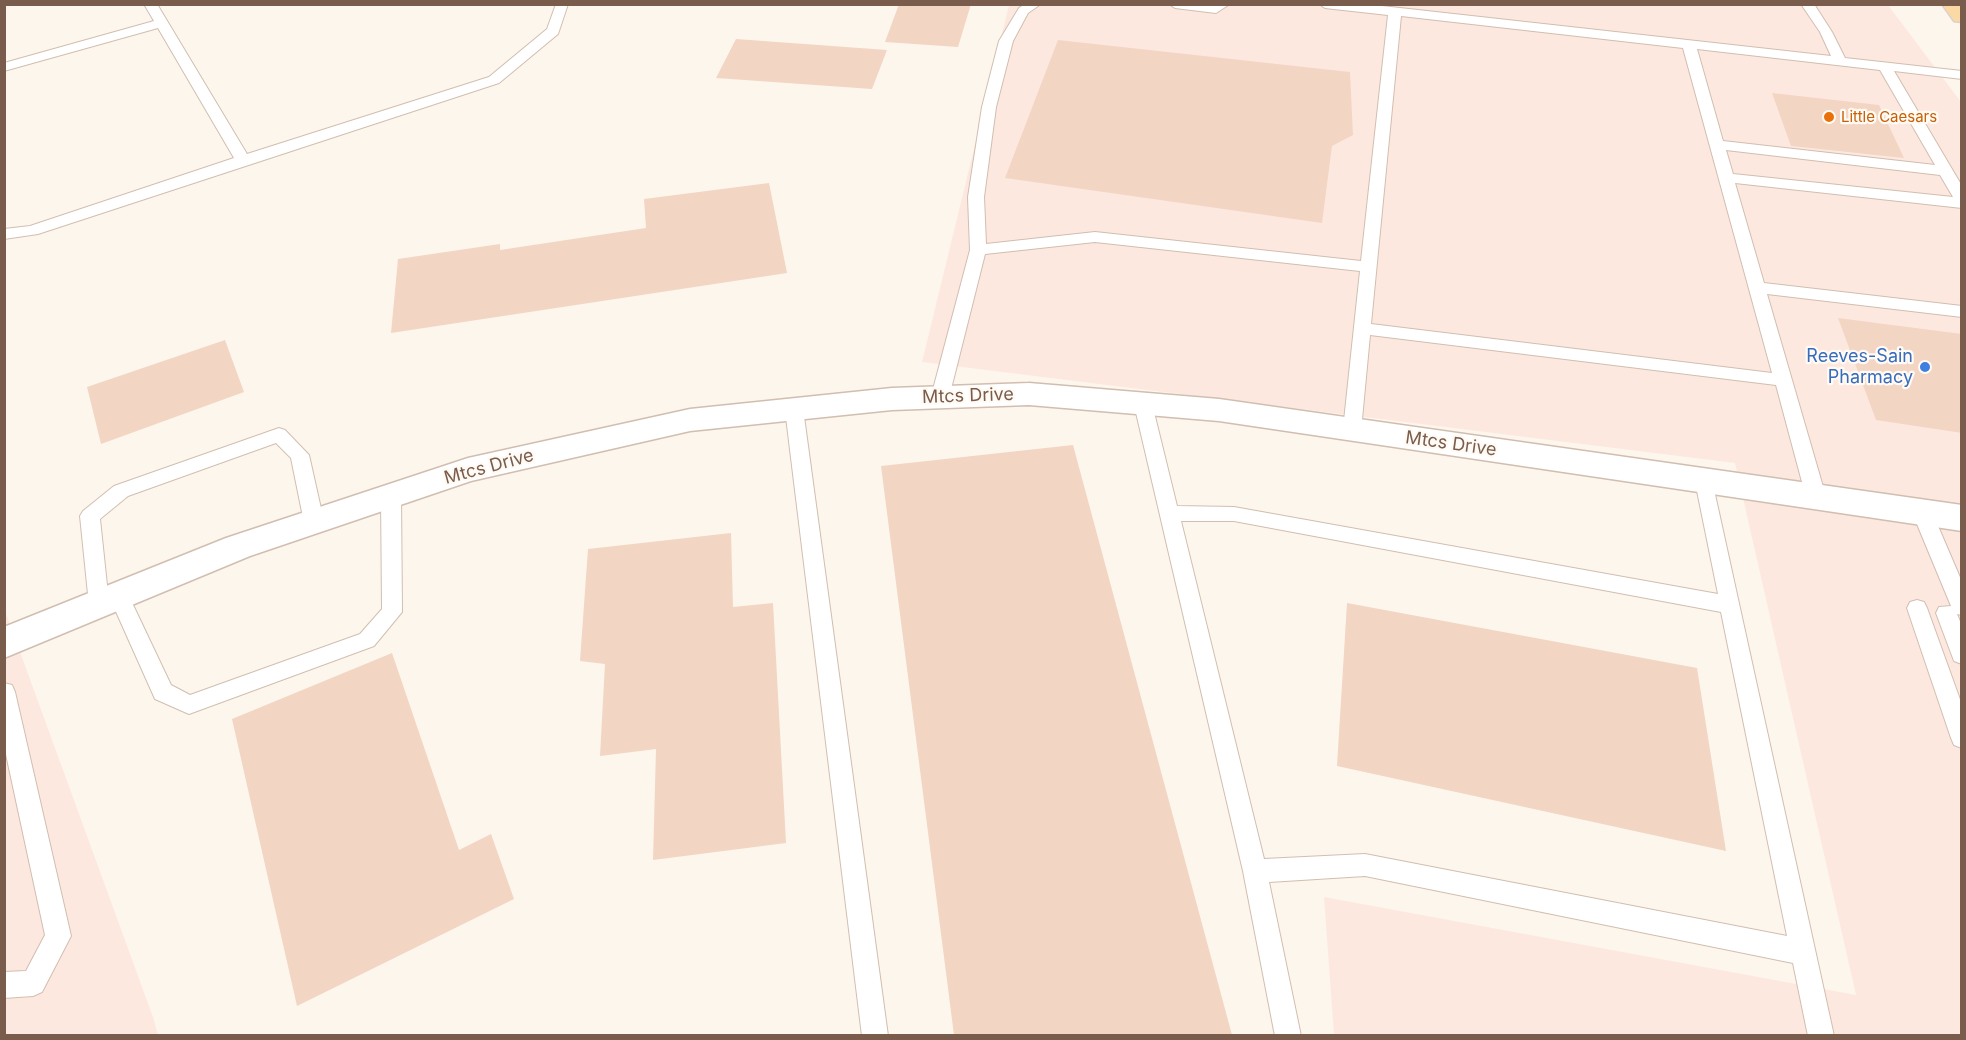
<!DOCTYPE html>
<html>
<head>
<meta charset="utf-8">
<style>
	body { margin:0 }
	#map { position:relative; width:1966px; height:1040px; overflow:hidden; background:#fdf6ec; font-family:Inter,sans-serif }
	canvas { display:block }
	.frame { position:absolute; inset:0; border:6px solid #7a5c4d; pointer-events:none }
</style>
</head>
<body>
<div id="map">
<canvas width="1966" height="1040"></canvas>
<div class="frame"></div>
</div>
<script>
const context = document.querySelector('canvas').getContext('2d');
context.lineJoin = 'round';
function fill(path, color) { context.fillStyle = color; context.fill(path, 'evenodd'); }
const poly = rows => new Path2D(rows.map(r => 'M' + r).join(''));
function trace(path, color, width, dash) { context.strokeStyle = color; context.lineWidth = width; context.lineCap = dash ? 'butt' : 'round'; context.setLineDash(dash || []); context.stroke(path); }
function drawText(font, color, halo, rows, align = 'center') {
  context.font = font + ' Inter,sans-serif'; context.lineWidth = 4.5; context.setLineDash([]); context.textBaseline = 'middle'; context.strokeStyle = halo; context.fillStyle = color; for (const [text, x, y, turn = 0] of rows) {
    context.save(); context.translate(x, y); context.rotate((+turn || 0) * Math.PI / 180); context.textAlign = isNaN(turn) ? turn : align; if (halo) context.strokeText(text, 0, 0); context.fillText(text, 0, 0); context.restore();
  }
}
fill(poly([
	[1009,5,1888,5,1961,102,1961,1035,1334,1035,1324,897,1856,995,1735,463,922,362],
	[4,608,153,1017,158,1035,5,1035]
]), '#fde8e0');
fill(poly([
	[899,4,971,4,958,47,885,42],
	[736,39,887,50,872,89,716,78],
	[1058,40,1350,72,1353,135,1332,146,1322,223,1005,178],
	[1772,93,1879,105,1904,158,1791,146],
	[769,183,787,273,391,333,398,259,500,244,500,250,646,228,644,199],
	[1838,318,1962,334,1962,433,1876,420],
	[225,340,244,392,101,444,87,387],
	[1073,445,1232,1035,954,1035,881,466],
	[731,533,733,607,773,603,786,843,653,860,656,749,600,756,605,664,580,661,588,549],
	[1347,603,1697,668,1726,851,1337,766],
	[392,653,459,850,491,834,514,899,297,1006,232,719]
]), '#f3d5c3');
const service = poly([
	[144,4,157,4,247,154,489,77,547,29,556,4,568,4,558,34,499,83,38,234,4,239,4,229,30,226,234,158,158,28,4,71,4,63,154,21,144,4],
	[1025,4,1041,4,1028,13,1013,41,996,107,984,197,986,244,1095,232,1361,261,1388,15,1325,8,1319,4,1364,4,1831,56,1820,32,1801,4,1814,4,1832,32,1845,58,1962,71,1962,79,1894,71,1962,186,1962,208,1735,183,1764,283,1962,306,1962,317,1767,294,1826,497,1823,502,1816,504,1809,502,1806,497,1776,385,1370,335,1361,430,1358,435,1352,437,1346,435,1343,430,1360,271,1095,242,985,254,949,397,946,401,934,401,931,397,970,250,968,197,982,107,999,41,1019,8,1025,4],
	[1401,16,1683,48,1772,373,1371,324,1401,16],
	[1697,49,1880,70,1935,165,1723,141,1697,49],
	[1726,150,1940,175,1953,197,1733,174,1726,150],
	[1169,4,1214,5,1230,4,1216,13,1175,8,1169,4],
	[1143,398,1149,400,1152,404,1177,506,1234,507,1718,594,1695,481,1697,476,1704,474,1711,476,1834,1036,1808,1036,1793,963,1365,876,1269,882,1301,1036,1275,1036,1243,871,1134,404,1137,400,1143,398],
	[1181,521,1234,521,1721,612,1787,936,1365,854,1264,859,1181,521],
	[794,403,800,404,803,409,888,1036,862,1036,785,409,788,404,794,403],
	[279,428,285,430,309,455,324,522,321,527,314,529,307,527,304,522,291,458,276,443,128,496,100,519,109,604,106,610,99,612,92,610,89,604,80,516,83,511,114,486,279,428],
	[391,489,398,491,401,496,402,612,374,646,189,714,155,699,109,596,112,590,119,588,126,590,171,685,190,695,360,634,382,609,381,496,384,491,391,489],
	[1922,505,1929,507,1932,512,1962,582,1962,615,1957,614,1962,626,1962,664,1954,661,1936,613,1939,607,1951,606,1912,512,1915,507,1922,505],
	[1917,600,1924,602,1927,608,1962,705,1962,748,1954,745,1951,738,1907,608,1910,602,1917,600],
	[4,683,12,685,15,692,71,936,42,992,33,996,4,998,4,972,26,971,45,935,4,745,4,683]
]);
const minor = poly([
	[1029,383,1219,399,1962,505,1962,531,1219,421,1029,405,892,410,690,431,471,481,250,556,4,658,4,627,226,538,468,458,690,409,892,388,1029,383]
]);
const primary = poly([
	[1942,4,1962,4,1962,22,1954,21,1942,4]
]);
trace(service, '#d1beb0', 2);
trace(minor, '#d1beb0', 3);
trace(primary, '#dad1cd', 3);
fill(service, '#fff');
fill(minor, '#fff');
fill(primary, '#fbd9a5');
for (const [x, y, r, color] of [
	[1829,117,6,"#e8710a"],
	[1925,367,6,"#3f7fe0"]
]) { const dot = new Path2D(); dot.arc(x, y, r, 0, 2 * Math.PI); context.fillStyle = color; context.fill(dot); trace(dot, '#fffaf3', 2); }
drawText('15px', '#c56008', '#fffaf3', [
	["Little Caesars",1841,117]
], 'left');
drawText('18px', '#366cbe', '#fffaf3', [
	["Reeves-Sain",1913,357],
	["Pharmacy",1913,378]
], 'right');
drawText('18px', '#7a5c4d', '#fffaf3', [
	["Mtcs Drive",968,396,-2],
	["Mtcs Drive",1451,444,8],
	["Mtcs Drive",489,467,-15]
]);
</script>
</body>
</html>
